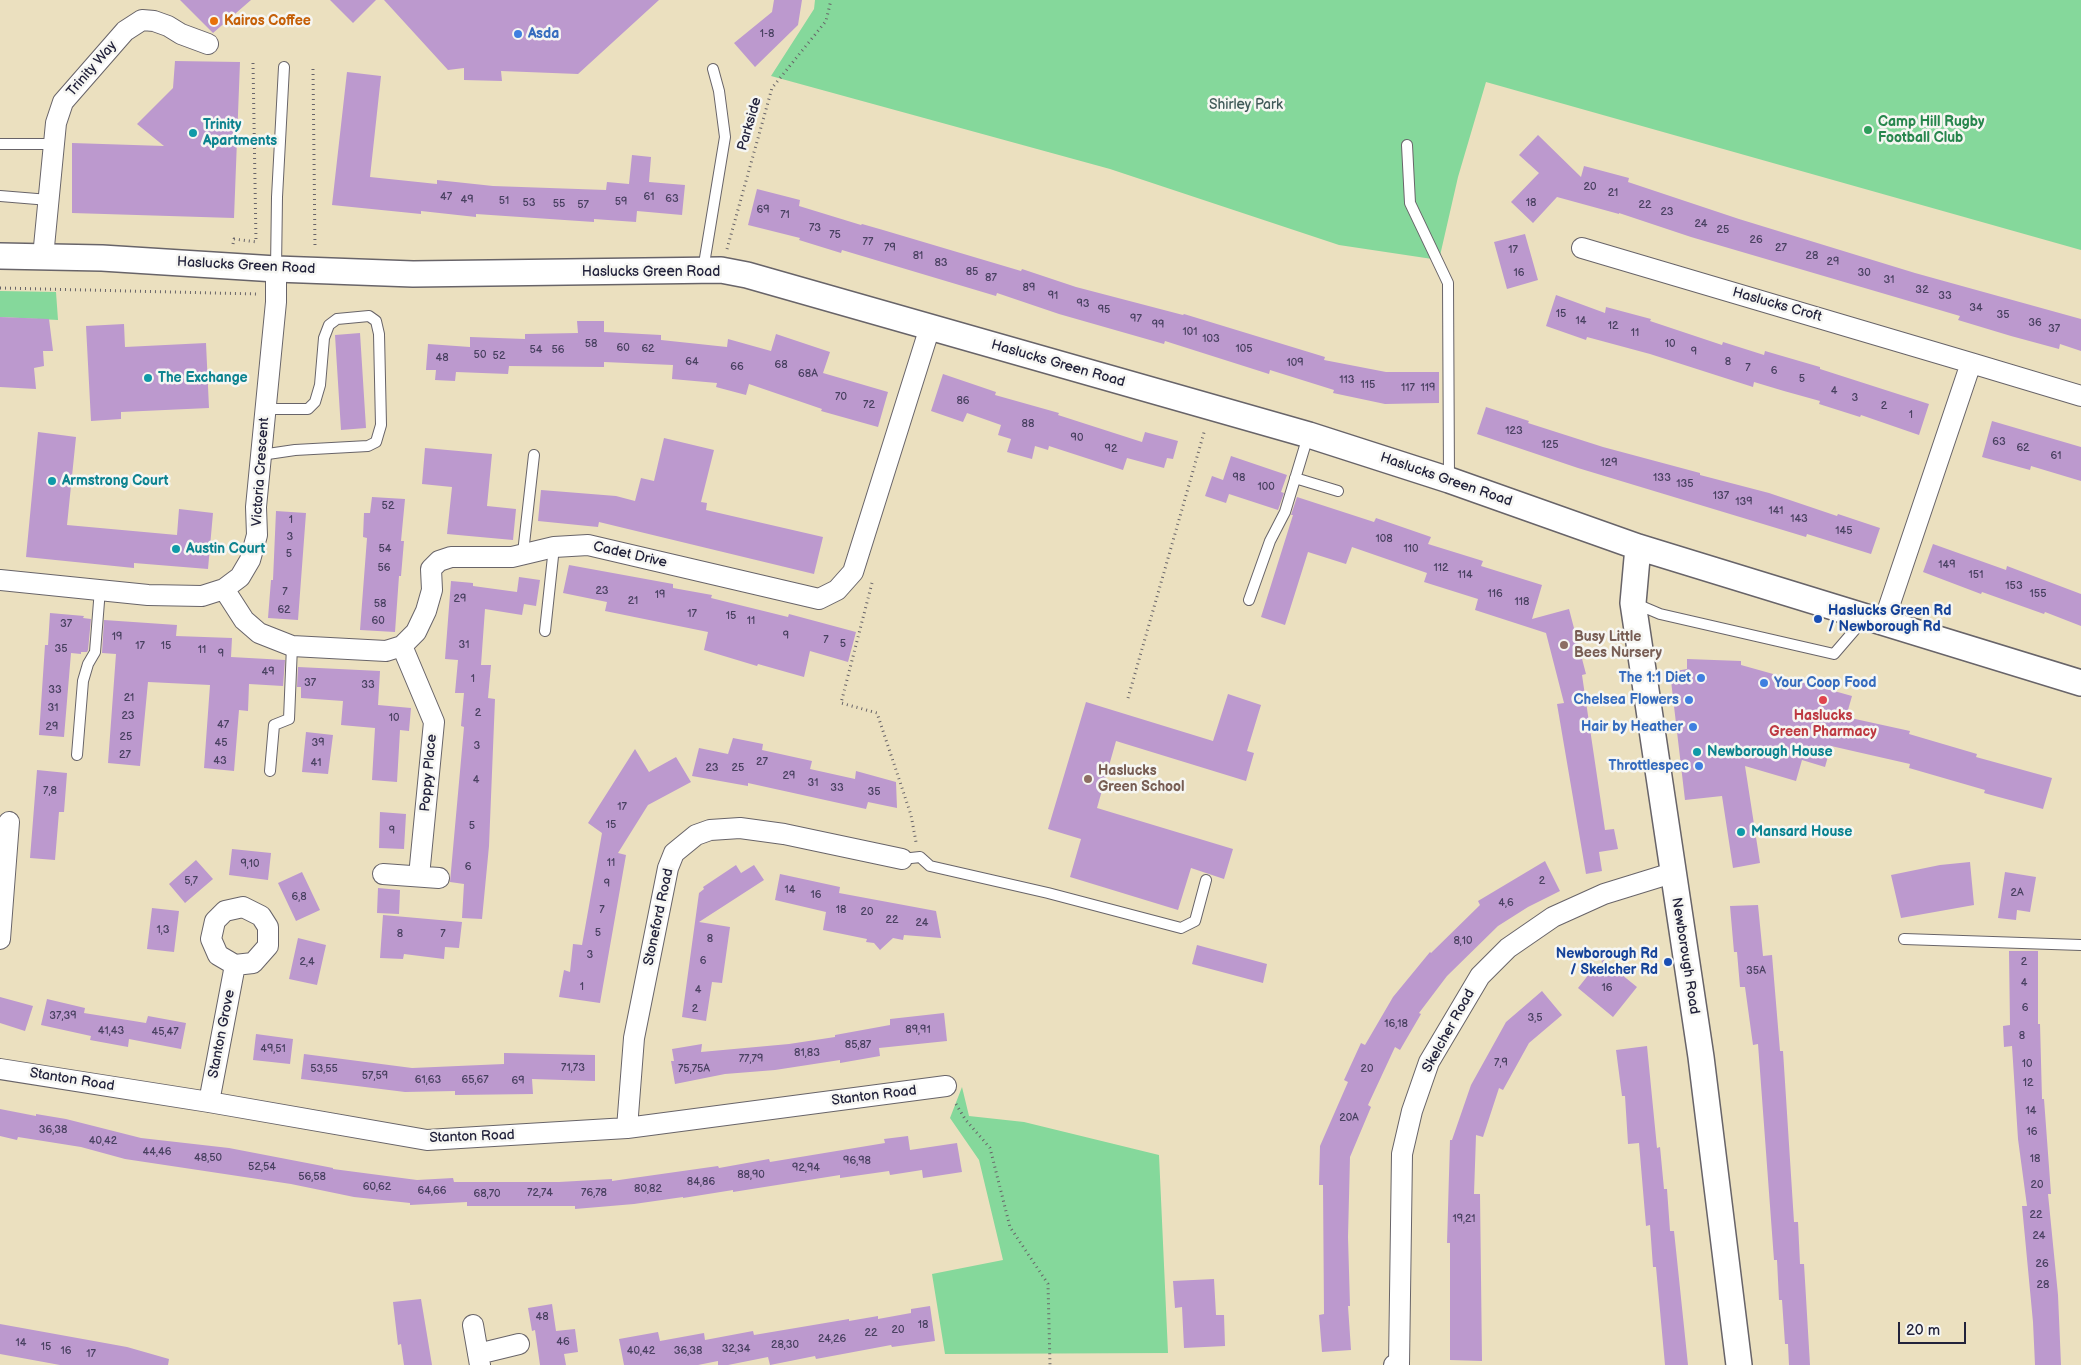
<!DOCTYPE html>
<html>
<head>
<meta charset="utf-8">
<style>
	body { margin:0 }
	#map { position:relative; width:2081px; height:1365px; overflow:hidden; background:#ebe0bf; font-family:"Balsamiq Sans",sans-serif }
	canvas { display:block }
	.scale { position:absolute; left:1898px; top:1322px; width:68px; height:22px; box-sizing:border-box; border:2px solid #22223b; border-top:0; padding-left:6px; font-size:15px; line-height:18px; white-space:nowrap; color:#22223b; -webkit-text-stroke:4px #f6f6f2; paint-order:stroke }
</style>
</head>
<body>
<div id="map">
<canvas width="2081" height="1365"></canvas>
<div class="scale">20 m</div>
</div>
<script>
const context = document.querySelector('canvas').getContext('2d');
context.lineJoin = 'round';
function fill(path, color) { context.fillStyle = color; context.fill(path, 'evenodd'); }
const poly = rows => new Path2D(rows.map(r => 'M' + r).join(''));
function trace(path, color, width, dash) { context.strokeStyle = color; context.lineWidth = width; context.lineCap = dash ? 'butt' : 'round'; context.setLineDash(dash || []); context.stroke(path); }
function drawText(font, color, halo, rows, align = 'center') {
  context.font = font + ' "Balsamiq Sans",sans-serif'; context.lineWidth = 5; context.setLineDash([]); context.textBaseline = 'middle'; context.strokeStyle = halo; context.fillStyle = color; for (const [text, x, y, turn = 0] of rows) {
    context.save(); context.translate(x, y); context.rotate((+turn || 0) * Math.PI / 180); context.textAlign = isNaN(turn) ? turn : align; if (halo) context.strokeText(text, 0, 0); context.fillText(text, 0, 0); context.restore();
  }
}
fill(poly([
	[815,0,2081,0,2081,250,1486,82,1458,177,1439,260,1339,245,1110,169,771,76,814,9],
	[0,291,56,292,58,320,0,317],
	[962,1087,969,1116,1024,1122,1159,1155,1168,1353,945,1354,932,1274,1003,1260,979,1160,950,1118]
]), '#85d89b');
fill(poly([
	[180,0,251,0,213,33],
	[330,0,376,0,353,23],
	[384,0,659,0,578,74,501,71,502,81,464,80,464,68,448,70],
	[774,0,802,0,798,25,755,67,734,43,772,12],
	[175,61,240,62,234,218,72,213,72,143,164,146,137,124,173,88],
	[347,72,381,76,370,177,437,184,437,180,493,186,606,190,607,182,629,184,632,155,651,157,649,182,685,185,682,215,637,211,636,222,594,219,594,222,476,214,476,217,421,211,421,214,332,205],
	[1538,135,1581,177,1584,166,1629,178,1628,182,1739,219,1915,273,2081,319,2081,351,2060,344,2059,349,2011,336,1958,320,1960,316,1691,237,1619,213,1619,214,1557,197,1533,223,1511,202,1539,173,1519,155],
	[757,189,800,200,799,206,861,225,862,224,883,230,1021,271,1022,269,1076,287,1183,315,1184,314,1325,357,1324,360,1386,372,1439,372,1439,403,1385,404,1333,393,1334,390,1270,370,1269,374,1165,341,1164,344,1059,314,997,293,996,296,842,250,841,253,799,240,800,238,748,225],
	[1525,234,1538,280,1507,289,1494,242],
	[1556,295,1605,313,1606,307,1651,319,1650,321,1722,345,1723,342,1764,355,1765,351,1820,367,1820,369,1929,404,1919,435,1861,415,1860,417,1819,404,1820,401,1784,391,1754,382,1753,387,1650,354,1587,337,1586,340,1546,326],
	[0,317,49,319,53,351,43,351,44,366,34,368,36,389,0,387],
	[577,321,604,321,604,332,661,335,661,340,727,347,728,339,771,351,776,334,830,352,823,373,888,392,878,427,821,411,822,409,749,384,746,395,716,387,717,383,672,379,673,365,604,362,604,367,509,366,508,374,456,372,455,381,435,380,436,370,426,370,428,344,470,347,470,337,525,339,525,334,578,333],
	[124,324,125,347,206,343,209,408,121,412,121,419,91,421,86,326],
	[360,333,366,428,341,430,335,335],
	[943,374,996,392,995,395,1059,413,1058,415,1142,442,1145,432,1178,441,1173,459,1167,458,1164,468,1127,458,1123,470,1049,446,1048,450,1035,446,1032,459,1007,452,1011,439,998,435,1001,425,967,413,963,422,931,411],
	[1486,407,1529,421,1528,423,1603,447,1700,473,1700,475,1769,493,1837,516,1838,514,1880,528,1871,554,1807,534,1806,537,1578,468,1477,434],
	[1992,421,2081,447,2081,481,2031,466,2030,470,1982,457],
	[38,432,76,437,67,525,177,535,179,509,213,513,208,569,134,563,134,568,26,557],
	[664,438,714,450,701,502,707,503,706,510,823,537,814,574,599,522,598,527,538,521,541,490,616,496,635,501,641,478,654,481],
	[425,448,492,454,487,506,516,509,513,540,447,534,452,487,422,484],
	[1231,456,1287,475,1281,492,1284,493,1278,510,1229,494,1226,503,1205,496,1212,476,1223,480],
	[372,497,405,499,401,541,404,541,401,576,399,576,395,632,360,630,367,538,363,537,364,513,370,513],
	[1297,497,1374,522,1376,518,1431,537,1428,544,1483,561,1481,566,1542,585,1532,619,1569,609,1586,674,1582,675,1605,830,1614,829,1618,849,1599,852,1602,871,1586,874,1557,704,1564,703,1546,633,1475,610,1478,599,1424,582,1427,573,1352,547,1346,564,1308,552,1285,625,1261,617,1293,515,1291,515],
	[276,511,306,513,298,620,268,618,271,580,273,580],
	[1933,544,2006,570,2007,566,2081,594,2081,626,2045,612,2044,614,1982,592,1981,594,1923,572],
	[569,565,673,584,673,588,712,595,711,598,788,617,789,614,856,632,848,662,810,651,804,677,758,664,757,666,704,650,708,632,605,611,607,602,563,593],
	[519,577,540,580,536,606,524,604,522,615,485,609,481,665,491,665,488,698,495,699,489,846,482,919,462,918,464,884,450,882,464,727,461,726,464,693,455,693,458,660,445,659,451,581,473,583,473,586,517,592],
	[50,613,84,616,83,618,91,619,88,650,87,652,81,652,81,654,71,653,64,737,39,735,45,645,48,645],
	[104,620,177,625,176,636,232,638,231,657,285,660,283,686,249,684,248,711,239,710,234,771,204,768,210,685,148,682,140,766,108,763,116,654,102,653],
	[1687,659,1741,661,1741,665,1852,696,1846,717,1910,731,1909,734,1977,754,1976,757,2052,778,2043,809,1984,793,1985,790,1909,768,1910,764,1831,746,1825,767,1802,760,1796,781,1745,766,1760,863,1733,868,1722,796,1685,800,1670,672,1687,669],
	[298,667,380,671,378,705,411,708,409,731,400,730,397,782,372,780,375,728,341,725,343,701,301,698,301,687,297,687],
	[1228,694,1261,705,1247,751,1254,753,1246,781,1116,741,1097,808,1233,849,1224,879,1191,868,1178,910,1070,877,1081,839,1048,829,1086,702,1213,741],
	[306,732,333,735,328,774,302,772],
	[733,738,763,744,762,750,812,761,810,769,855,779,856,771,896,782,897,808,868,802,866,809,748,783,748,786,692,776,699,748,728,754],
	[635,749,649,772,676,757,691,782,648,805,618,853,626,855,600,1003,559,997,564,970,570,972,573,944,582,945,602,833,588,823],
	[37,770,67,773,64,812,59,812,55,860,30,858],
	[380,812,406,814,404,849,379,848],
	[232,849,271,853,268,880,229,875],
	[196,860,213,879,185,903,169,884],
	[1545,861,1560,891,1528,907,1498,926,1447,976,1419,1013,1421,1014,1400,1050,1395,1047,1368,1105,1371,1107,1350,1157,1348,1237,1350,1306,1348,1306,1351,1350,1322,1352,1319,1315,1324,1314,1323,1185,1319,1185,1320,1146,1348,1082,1344,1080,1361,1043,1365,1045,1393,997,1430,952,1431,953,1480,905,1478,901],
	[1970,862,1974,905,1901,918,1891,875,1940,865],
	[736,865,741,873,754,865,764,880,699,922,730,927,722,983,712,982,706,1021,682,1017,699,893,704,889,703,887],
	[302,872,320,910,296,921,278,883],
	[2005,872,2036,877,2030,912,2017,910,2016,920,1998,918],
	[780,874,840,887,839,893,936,911,941,938,904,935,903,940,893,938,880,950,874,943,866,942,867,939,823,930,826,912,775,900],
	[378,888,400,890,399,914,377,913],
	[1758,905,1763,956,1772,955,1780,1051,1783,1051,1794,1222,1798,1222,1800,1264,1804,1264,1810,1365,1789,1365,1788,1344,1785,1344,1782,1300,1779,1300,1777,1260,1774,1260,1758,1044,1753,1045,1745,987,1740,987,1737,952,1734,952,1730,906],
	[152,908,179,911,174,952,147,949],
	[383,915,462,922,459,948,445,947,444,959,404,954,403,959,380,958],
	[298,938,326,945,317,985,289,979],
	[1197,945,1267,964,1263,983,1192,964],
	[2009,951,2038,951,2038,1024,2040,1024,2042,1099,2044,1099,2051,1194,2048,1194,2058,1295,2061,1365,2035,1365,2033,1322,2022,1206,2027,1206,2018,1139,2012,1046,2004,1047,2003,1026,2010,1025],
	[1601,958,1637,987,1613,1017,1578,988,1597,964,1605,978],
	[1542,991,1562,1015,1529,1043,1503,1090,1499,1088,1483,1137,1476,1135,1474,1194,1480,1194,1482,1361,1450,1360,1450,1243,1447,1243,1450,1140,1452,1140,1471,1085,1506,1022],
	[0,997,33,1006,25,1031,0,1023],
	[47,999,85,1008,84,1013,146,1023,148,1016,186,1023,181,1049,129,1039,128,1047,90,1040,91,1036,41,1025],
	[944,1013,947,1041,879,1048,880,1056,840,1063,840,1060,775,1070,725,1074,675,1084,671,1061,674,1061,672,1049,702,1044,701,1052,789,1044,835,1037,835,1035,890,1025,890,1019],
	[256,1034,293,1039,290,1064,253,1060],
	[1647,1046,1657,1148,1660,1147,1664,1189,1667,1189,1670,1231,1674,1231,1688,1365,1665,1365,1656,1267,1653,1267,1650,1225,1646,1226,1639,1143,1628,1144,1625,1096,1622,1096,1616,1050],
	[504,1053,595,1055,595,1081,532,1079,533,1094,455,1095,455,1091,405,1092,301,1079,304,1054,412,1068,504,1064],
	[0,1109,36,1116,36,1114,66,1119,141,1138,229,1148,333,1168,333,1169,417,1180,453,1178,454,1182,559,1182,612,1179,612,1181,718,1166,719,1168,769,1159,770,1162,885,1143,884,1139,908,1136,910,1150,957,1143,962,1172,923,1178,922,1170,890,1175,889,1171,840,1178,840,1175,733,1192,733,1190,683,1198,683,1197,634,1204,575,1209,575,1206,467,1206,467,1202,410,1205,410,1203,354,1197,291,1184,125,1159,81,1147,18,1137,17,1140,0,1136],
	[1214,1279,1216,1315,1224,1315,1225,1346,1184,1348,1182,1307,1175,1308,1173,1281],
	[421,1299,432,1365,404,1365,401,1344,398,1345,393,1302],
	[552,1304,556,1331,575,1329,578,1352,564,1354,566,1365,540,1365,535,1330,532,1331,528,1308],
	[930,1306,935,1341,892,1347,891,1345,816,1359,815,1356,770,1365,768,1357,728,1365,718,1365,718,1361,698,1365,624,1365,619,1339,658,1332,660,1341,704,1333,705,1340,753,1331,754,1335,849,1319,849,1321,878,1316,878,1319,911,1313,911,1309],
	[0,1324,127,1347,169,1359,168,1365,60,1365,0,1354]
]), '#bc99ce');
const service = poly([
	[0,144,54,144],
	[1407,145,1410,203,1448,283,1449,479],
	[0,196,49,200],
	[276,269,277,197,284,67],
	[703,270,725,137,719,91,713,69],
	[261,455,295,450,368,446,376,442,381,425,379,334,376,321,369,316,337,319,329,325,324,338,320,385,315,402,308,409,266,409],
	[1295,478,1338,491],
	[523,553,534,455],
	[1249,600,1270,541,1285,512,1308,436],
	[1634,603,1660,614,1834,654,1865,618],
	[545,631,554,547],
	[77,755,83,681,88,664,95,652,100,589],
	[270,771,274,725,289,719,292,646],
	[902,859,920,857,930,866,1048,893,1181,928,1195,921,1206,880],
	[1904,939,2081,945]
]);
const minor = poly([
	[1582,248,1971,363,1883,624],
	[43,257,56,123,63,102,125,31,142,20,154,21,168,26,181,34,208,44],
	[1971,363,2081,396],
	[0,580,148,595,202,596,224,589,240,577,250,560,257,535,256,507,276,302,276,269],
	[224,589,244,620,259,633,292,646,386,651,402,646,416,632,426,611,432,590,431,569,439,561,451,557,512,557,554,547,588,545,819,599,837,590,853,572,930,327],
	[402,646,434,722,419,876],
	[383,874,439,878],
	[0,939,9,822],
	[0,1069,209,1102,427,1140,627,1128,946,1086],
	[209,1102,235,965,218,955,211,939,215,921,225,911,243,907,261,916,268,927,268,946,253,963,235,965],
	[627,1128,634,1038,668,868,674,853,696,835,710,830,740,828,784,834,902,859],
	[473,1325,480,1365],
	[478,1354,519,1344],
	[1394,1365,1399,1365,1402,1154,1412,1111,1429,1062,1480,976,1508,948,1553,917,1604,894,1672,873]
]);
const tertiary = poly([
	[0,256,102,258,276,269,413,274,721,270,747,275,1309,435,1449,480,1638,547,2081,683],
	[1638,547,1633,603,1701,1057,1739,1365]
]);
trace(service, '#686469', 12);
trace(minor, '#686469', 22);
trace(tertiary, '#686469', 28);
trace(poly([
	[253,63,256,242],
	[313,69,315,248],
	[233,244,234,239,257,242],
	[727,249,772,88,826,21,831,0],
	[0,288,257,294],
	[872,583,841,703,877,713,911,815,916,842],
	[1128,698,1205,429],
	[956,1104,965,1119,990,1148,1010,1227,1048,1284,1050,1365]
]), '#686469', 3, [1, 4]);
trace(service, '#fff', 10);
trace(minor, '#fff', 20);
trace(tertiary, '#fff', 25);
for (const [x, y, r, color] of [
	[214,21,5,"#e8710a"],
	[518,34,5,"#3f7fe0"],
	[1868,130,5,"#2e9e5b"],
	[193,133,5,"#0f9aa8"],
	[148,378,5,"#0f9aa8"],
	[52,481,5,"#0f9aa8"],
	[176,549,5,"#0f9aa8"],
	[1818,619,5,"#1a4fb4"],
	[1564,645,5,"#8d6e63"],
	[1701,678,5,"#3f7fe0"],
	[1764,683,5,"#3f7fe0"],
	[1689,700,5,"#3f7fe0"],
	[1823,700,5,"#e0444e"],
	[1693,727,5,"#3f7fe0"],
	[1697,752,5,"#0f9aa8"],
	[1699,766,5,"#3f7fe0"],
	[1088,779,5,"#8d6e63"],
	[1741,832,5,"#0f9aa8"],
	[1668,962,5,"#1a4fb4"]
]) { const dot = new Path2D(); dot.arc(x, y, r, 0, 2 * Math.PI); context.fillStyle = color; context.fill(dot); trace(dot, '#f6f6f2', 2); }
drawText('11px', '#484060', null, [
	["1-8",767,34],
	["20",1590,187],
	["21",1613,193],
	["47",446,197],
	["61",649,197],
	["63",672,199],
	["49",467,200],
	["51",504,201],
	["59",621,202],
	["53",529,203],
	["18",1531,203],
	["55",559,204],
	["57",583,205],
	["22",1645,205],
	["69",763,210],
	["23",1667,212],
	["71",785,215],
	["24",1701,224],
	["73",815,228],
	["25",1723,230],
	["75",835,235],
	["26",1756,240],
	["77",868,242],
	["79",890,248],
	["27",1781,248],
	["17",1513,250],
	["81",918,256],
	["28",1812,256],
	["29",1833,262],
	["83",941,263],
	["85",972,272],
	["16",1519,273],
	["30",1864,273],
	["87",991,278],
	["31",1889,280],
	["89",1029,288],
	["32",1922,290],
	["91",1053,296],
	["33",1945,296],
	["93",1083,304],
	["34",1976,308],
	["95",1104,310],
	["15",1561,314],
	["35",2003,315],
	["97",1136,319],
	["14",1581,321],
	["36",2035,323],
	["99",1158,325],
	["12",1613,326],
	["37",2054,329],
	["101",1190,332],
	["11",1635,333],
	["103",1211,339],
	["58",591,344],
	["10",1670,344],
	["60",623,348],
	["62",648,349],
	["105",1244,349],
	["54",536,350],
	["56",558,350],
	["9",1694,352],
	["50",480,355],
	["52",499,356],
	["48",442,358],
	["64",692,362],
	["8",1728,362],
	["109",1295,363],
	["68",781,365],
	["66",737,367],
	["7",1748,368],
	["6",1774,371],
	["68A",808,374],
	["5",1802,379],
	["113",1347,380],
	["115",1368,385],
	["117",1408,388],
	["119",1428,388],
	["4",1834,391],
	["70",841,397],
	["3",1855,398],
	["86",963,401],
	["72",869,405],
	["2",1884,406],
	["1",1911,415],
	["88",1028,424],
	["123",1514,431],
	["90",1077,438],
	["63",1999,442],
	["125",1550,445],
	["62",2023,448],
	["92",1111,449],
	["61",2056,456],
	["129",1609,463],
	["98",1239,478],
	["133",1662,478],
	["135",1685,484],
	["100",1266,487],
	["137",1721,496],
	["139",1744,502],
	["52",388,506],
	["141",1776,511],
	["143",1799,519],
	["1",291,520],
	["145",1844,531],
	["3",290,537],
	["108",1384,539],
	["54",385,549],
	["110",1411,549],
	["5",289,554],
	["149",1947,565],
	["56",384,568],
	["112",1441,568],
	["114",1465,575],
	["151",1976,575],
	["153",2014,586],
	["23",602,591],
	["7",285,592],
	["116",1495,594],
	["155",2038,594],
	["19",660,595],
	["29",460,599],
	["21",633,601],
	["118",1522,602],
	["58",380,604],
	["62",284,610],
	["17",692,614],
	["15",731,616],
	["60",378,621],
	["11",751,621],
	["37",66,624],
	["9",786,636],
	["19",117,637],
	["7",826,640],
	["5",843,644],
	["31",464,645],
	["17",140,646],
	["15",166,646],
	["35",61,649],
	["11",202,650],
	["9",221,654],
	["49",268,672],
	["1",473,679],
	["37",310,683],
	["33",368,685],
	["33",55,690],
	["21",129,698],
	["31",53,708],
	["2",478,713],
	["23",128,716],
	["10",394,718],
	["47",223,725],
	["29",52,727],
	["25",126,737],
	["45",221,743],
	["39",318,743],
	["3",477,746],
	["27",125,755],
	["43",220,761],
	["27",762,762],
	["41",316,763],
	["23",712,768],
	["25",738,768],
	["29",789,776],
	["4",476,780],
	["31",813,783],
	["33",837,788],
	["7,8",50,791],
	["35",874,792],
	["17",622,807],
	["15",611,825],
	["5",472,826],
	["9",392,831],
	["11",611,863],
	["9,10",250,864],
	["6",468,867],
	["5,7",191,881],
	["2",1542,881],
	["9",607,884],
	["14",790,890],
	["2A",2017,893],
	["16",816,895],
	["6,8",299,897],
	["4,6",1506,903],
	["7",602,910],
	["18",841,910],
	["20",867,912],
	["22",892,920],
	["24",922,923],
	["1,3",163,930],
	["5",598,933],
	["8",400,934],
	["7",443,934],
	["8",710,939],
	["8,10",1463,941],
	["3",590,955],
	["6",703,961],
	["2,4",307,962],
	["2",2024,962],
	["35A",1756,971],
	["4",2024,983],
	["1",582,987],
	["16",1607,988],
	["4",698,990],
	["6",2025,1008],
	["2",695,1009],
	["37,39",63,1016],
	["3,5",1535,1018],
	["16,18",1396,1024],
	["89,91",918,1030],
	["41,43",111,1031],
	["45,47",165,1032],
	["8",2022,1036],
	["85,87",858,1045],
	["49,51",273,1049],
	["81,83",807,1053],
	["77,79",751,1059],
	["7,9",1501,1063],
	["10",2027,1064],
	["71,73",573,1068],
	["53,55",324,1069],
	["75,75A",694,1069],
	["20",1367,1069],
	["57,59",375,1076],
	["61,63",428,1080],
	["65,67",475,1080],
	["69",518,1081],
	["12",2028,1083],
	["14",2031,1111],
	["20A",1349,1118],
	["36,38",53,1130],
	["16",2032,1132],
	["40,42",103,1141],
	["44,46",157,1152],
	["48,50",208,1158],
	["18",2035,1159],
	["96,98",857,1161],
	["52,54",262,1167],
	["92,94",806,1168],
	["88,90",751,1175],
	["56,58",312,1177],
	["84,86",701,1182],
	["20",2037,1185],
	["60,62",377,1187],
	["80,82",648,1189],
	["64,66",432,1191],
	["72,74",540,1193],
	["76,78",594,1193],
	["68,70",487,1194],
	["22",2036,1215],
	["19,21",1464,1219],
	["24",2039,1236],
	["26",2042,1264],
	["28",2043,1285],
	["48",542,1317],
	["18",923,1325],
	["20",898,1330],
	["22",871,1333],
	["24,26",832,1339],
	["46",563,1342],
	["14",21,1343],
	["28,30",785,1345],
	["15",46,1347],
	["32,34",736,1349],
	["16",66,1351],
	["40,42",641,1351],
	["36,38",688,1351],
	["17",91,1354]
]);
drawText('bold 14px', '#c56008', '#f6f6f2', [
	["Kairos Coffee",224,21]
], 'left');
drawText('bold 14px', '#366cbe', '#f6f6f2', [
	["Asda",528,34,"left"],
	["The 1:1 Diet",1691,678],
	["Your Coop Food",1774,683,"left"],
	["Chelsea Flowers",1679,700],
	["Hair by Heather",1683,727],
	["Throttlespec",1689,766]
], 'right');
drawText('14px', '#22223b', '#f6f6f2', [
	["Trinity Way",92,69,-49],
	["Parkside",750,124,-74],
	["Haslucks Green Road",246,266,3],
	["Haslucks Green Road",651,272],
	["Haslucks Croft",1777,305,16],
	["Haslucks Green Road",1058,364,16],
	["Victoria Crescent",261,472,-86],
	["Haslucks Green Road",1446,480,19],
	["Cadet Drive",630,555,13],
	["Poppy Place",429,773,-85],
	["Stoneford Road",659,917,-78],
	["Newborough Road",1685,956,81],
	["Skelcher Road",1449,1031,-61],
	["Stanton Grove",222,1034,-79],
	["Stanton Road",72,1080,9],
	["Stanton Road",874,1096,-7],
	["Stanton Road",472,1137,-2]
]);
drawText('14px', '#405958', '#f6f6f2', [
	["Shirley Park",1246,105]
]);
drawText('bold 14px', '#27864d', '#f6f6f2', [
	["Camp Hill Rugby",1878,122],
	["Football Club",1878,138]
], 'left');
drawText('bold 14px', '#0d838f', '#f6f6f2', [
	["Trinity",203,125],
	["Apartments",203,141],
	["The Exchange",158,378],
	["Armstrong Court",62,481],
	["Austin Court",186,549],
	["Newborough House",1707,752],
	["Mansard House",1751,832]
], 'left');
drawText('bold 14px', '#164399', '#f6f6f2', [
	["Haslucks Green Rd",1828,611],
	["/ Newborough Rd",1828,627],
	["Newborough Rd",1658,954,"right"],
	["/ Skelcher Rd",1658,970,"right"]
], 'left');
drawText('bold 14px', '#785e54', '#f6f6f2', [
	["Busy Little",1574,637],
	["Bees Nursery",1574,653],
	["Haslucks",1098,771],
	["Green School",1098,787]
], 'left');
drawText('bold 14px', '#be3a42', '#f6f6f2', [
	["Haslucks",1823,716],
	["Green Pharmacy",1823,732]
]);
</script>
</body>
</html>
